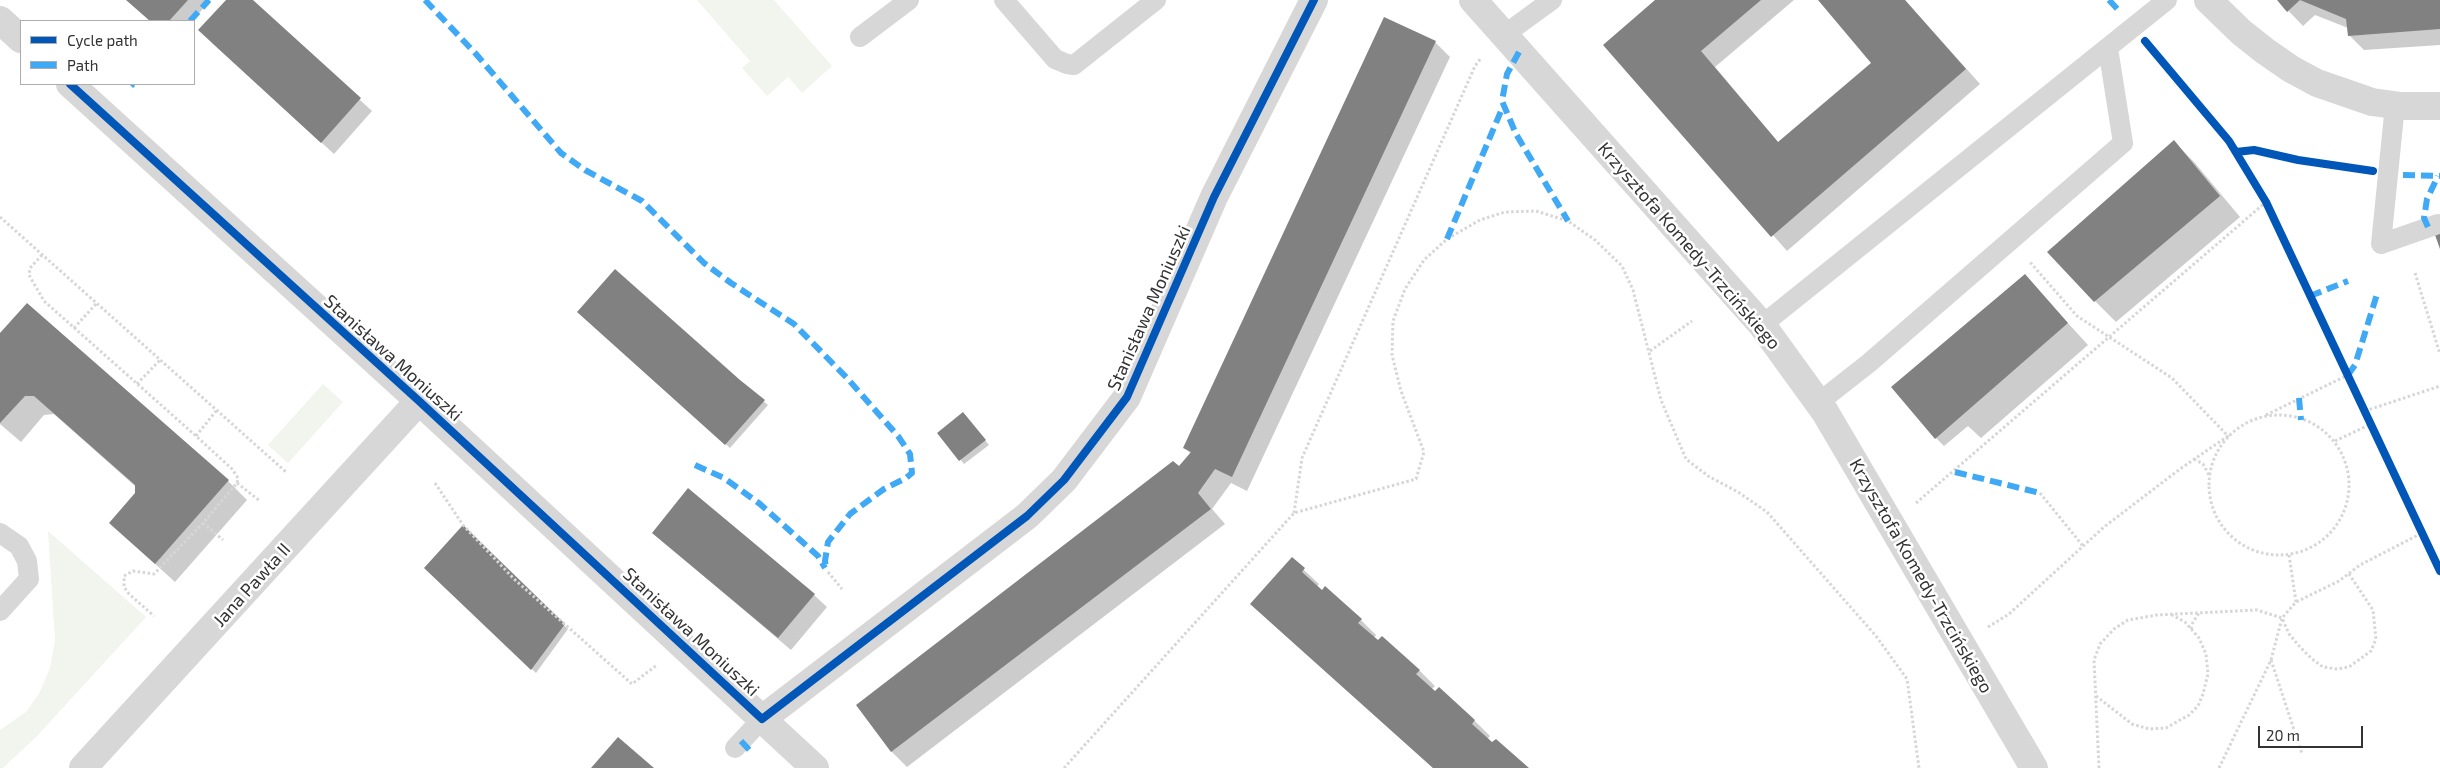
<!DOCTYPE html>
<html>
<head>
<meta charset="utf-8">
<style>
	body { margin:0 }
	#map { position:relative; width:2440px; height:768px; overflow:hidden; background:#fff; font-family:"Exo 2",sans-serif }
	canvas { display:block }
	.legend { position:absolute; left:20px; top:20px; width:175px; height:65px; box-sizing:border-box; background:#fff; border:1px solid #adadad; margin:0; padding:6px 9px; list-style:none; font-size:15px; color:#333 }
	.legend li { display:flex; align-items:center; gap:10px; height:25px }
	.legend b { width:25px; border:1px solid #adadad }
	.scale { position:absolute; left:2258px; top:726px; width:105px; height:22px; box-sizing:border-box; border:2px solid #333; border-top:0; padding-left:6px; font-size:15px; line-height:18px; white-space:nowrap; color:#333; -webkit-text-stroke:4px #fff; paint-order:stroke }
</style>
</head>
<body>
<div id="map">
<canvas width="2440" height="768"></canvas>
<ul class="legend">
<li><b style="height:6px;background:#0057b8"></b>Cycle path</li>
<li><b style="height:6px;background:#3fa9f5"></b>Path</li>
</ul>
<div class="scale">20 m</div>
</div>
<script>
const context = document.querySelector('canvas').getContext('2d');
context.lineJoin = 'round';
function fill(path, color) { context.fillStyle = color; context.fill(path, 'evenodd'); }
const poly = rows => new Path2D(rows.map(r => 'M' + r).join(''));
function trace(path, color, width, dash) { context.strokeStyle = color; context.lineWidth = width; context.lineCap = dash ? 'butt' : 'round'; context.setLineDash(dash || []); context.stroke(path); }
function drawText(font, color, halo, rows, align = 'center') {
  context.font = font + ' "Exo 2",sans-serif'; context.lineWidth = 5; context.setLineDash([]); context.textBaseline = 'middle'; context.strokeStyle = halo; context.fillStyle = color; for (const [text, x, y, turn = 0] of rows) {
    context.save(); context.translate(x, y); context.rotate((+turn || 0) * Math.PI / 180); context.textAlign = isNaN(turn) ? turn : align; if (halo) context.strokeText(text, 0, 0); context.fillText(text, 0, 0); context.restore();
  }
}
fill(poly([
	[697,0,774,0,832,66,802,93,788,77,767,96,742,68,750,61],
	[323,384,343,402,288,463,268,445],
	[48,531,146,617,38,735,3,768,0,768,0,730,26,712,40,692,50,668,55,640]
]), '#f1f5ed');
fill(poly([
	[127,0,209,0,210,1,192,21,150,21],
	[227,0,251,0,372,111,334,154,212,43],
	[1657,0,1794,0,1715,67,1779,143,1873,63,1820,0,1905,0,1980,84,1787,251,1605,45],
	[2278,0,2440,0,2440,45,2364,50,2349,35,2348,28,2315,15,2303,26],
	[1435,42,1450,57,1247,491,1231,483,1212,509,1225,524,907,767,892,752,858,705,1179,468,1191,454,1185,448],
	[2174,142,2195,163,2240,217,2116,322,2095,301],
	[2025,276,2088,345,1981,438,1968,426,1944,446,1936,438],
	[0,335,228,481,247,500,175,582,110,523,137,493,136,487,54,414,44,415,21,442,0,424],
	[740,382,768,405,730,448,715,434],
	[967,418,989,445,964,464,939,434],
	[463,527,568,629,536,673,426,568],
	[653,533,814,595,827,607,791,650],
	[1292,559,1319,584,1317,587,1361,620,1376,635,1374,638,1378,642,1382,638,1420,671,1435,686,1431,690,1435,693,1439,689,1475,721,1490,736,1487,740,1527,768,1433,768,1267,619]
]), '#0003');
fill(poly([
	[126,0,188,0,169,21,150,21],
	[226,0,253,0,361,98,321,143,198,30],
	[1655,0,1761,0,1701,51,1778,142,1871,63,1818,0,1905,0,1966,69,1771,237,1603,45],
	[2277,0,2440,0,2440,29,2348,36,2346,19,2300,0,2287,12],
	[1384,17,1436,41,1232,477,1215,469,1198,493,1211,509,891,752,856,705,1173,461,1179,466,1191,452,1183,448],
	[2174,140,2220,196,2094,302,2047,252],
	[2440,230,2440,249,2434,232],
	[615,269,740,380,765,400,725,445,577,312],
	[2025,274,2068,323,1935,439,1891,387],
	[27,303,229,480,155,564,109,523,135,493,135,485,34,396,25,396,0,423,0,333],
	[963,412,986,440,959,461,937,433],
	[688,488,815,594,778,638,652,533],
	[463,525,565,624,531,670,424,568],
	[1292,557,1305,568,1302,572,1322,590,1325,586,1362,619,1358,623,1378,640,1382,636,1420,670,1416,674,1435,691,1439,687,1475,720,1472,724,1492,742,1496,739,1529,768,1433,768,1250,604],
	[618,737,654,768,591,768]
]), '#818181');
trace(poly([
	[0,217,286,472],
	[42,255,30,268,29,275,44,301,196,436,232,469,238,478,237,483,203,523,154,574,133,571,124,576,124,587,129,594,154,616],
	[2415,273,2440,354],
	[74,328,96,304],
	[1650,351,1692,321],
	[137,384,160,360],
	[2365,411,2440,386],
	'2209 485a70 70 0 1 1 140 0a70 70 0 1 1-140 0Z',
	[2266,415,2348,375],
	[196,436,216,411],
	[2335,441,2371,424],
	[2194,459,2203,464,2209,475],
	[237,483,260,501],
	[435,483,463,525,514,579,632,684,657,665],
	[2040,493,2083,546],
	[1916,503,2266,202],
	[1294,513,1302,458,1475,66,1481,58],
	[203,523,223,540],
	[2289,555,2296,602],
	[828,572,842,589],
	[1988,627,2009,614,2104,527,2180,469,2228,436,2172,378,2077,316,2029,261],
	[2191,629,2193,622,2199,613],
	[2271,660,2302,754],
	[2096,696,2132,724,2149,729,2166,728,2189,715,2198,706,2203,694,2208,674,2206,654,2199,638,2185,622,2172,615],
	[1064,768,1294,513,1416,479,1424,452,1401,391,1392,355,1393,321,1405,289,1424,260,1447,239,1480,220,1505,212,1536,211,1568,221,1595,240,1622,266,1633,290,1661,400,1686,459,1708,476,1738,492,1767,512,1876,636,1907,679,1919,768],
	[2099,768,2094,660,2100,644,2114,629,2128,620,2157,615,2257,610,2282,618,2289,634,2300,647,2312,659,2323,667,2337,669,2349,667,2371,651,2376,639,2373,610,2349,574],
	[2219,768,2271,660,2282,618,2296,602,2339,581,2360,565,2422,533]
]), '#d6d6d6', 3, [2.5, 2.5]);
trace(poly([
	[1004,0,1055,59,1067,64,1074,65,1156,0],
	[1504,35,1552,0],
	[860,37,909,0],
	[2395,105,2381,244,2438,224],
	[1762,325,2167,0],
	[1818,403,1869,363,2123,143,2108,48],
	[0,533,19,546,27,561,29,579,0,611],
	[735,748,762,719]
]), '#d7d7d7', 20);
trace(poly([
	[1473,0,1762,325,1825,412,2034,768],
	[2208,0,2241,32,2265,51,2291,69,2317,83,2372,102,2401,106,2440,106],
	[0,20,21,39],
	[70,84,419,401,762,719,1027,516,1064,480,1127,397,1214,197,1314,0],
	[762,719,815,768],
	[83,768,419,401]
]), '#d7d7d7', 28);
trace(poly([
	[425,0,476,54,561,153,585,170,642,201,704,263,731,283,794,324,847,378,898,436,910,454,912,473,906,478,884,489,850,514,828,542,825,561,826,568],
	[2109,0,2120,12],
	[190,21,209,0],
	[1519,52,1507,74,1502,101,1516,134,1568,221],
	[131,86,133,84],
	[2403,175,2440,176],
	[2428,227,2424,218,2427,199,2438,176],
	[1447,239,1504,104],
	[2310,296,2348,281],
	[2348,375,2355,365,2378,291],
	[2299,398,2301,420],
	[695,465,724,478,760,504,818,556,825,568],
	[1955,472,2040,493],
	[741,741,753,754]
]), '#3fa9f5', 6, [12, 6]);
trace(poly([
	[2145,41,2229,141,2266,202,2440,571],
	[70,84,419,401,762,719,1027,516,1064,480,1127,397,1214,197,1314,0],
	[2236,152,2254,150,2298,160,2373,171]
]), '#0057b8', 8);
drawText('18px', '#333', '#fff', [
	["Krzysztofa Komedy-Trzcińskiego",1689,246,49],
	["Stanisława Moniuszki",1149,308,-66],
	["Stanisława Moniuszki",393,358,42],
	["Krzysztofa Komedy-Trzcińskiego",1921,576,60],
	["Jana Pawła II",252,585,-48],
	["Stanisława Moniuszki",691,632,43]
]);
</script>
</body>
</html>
